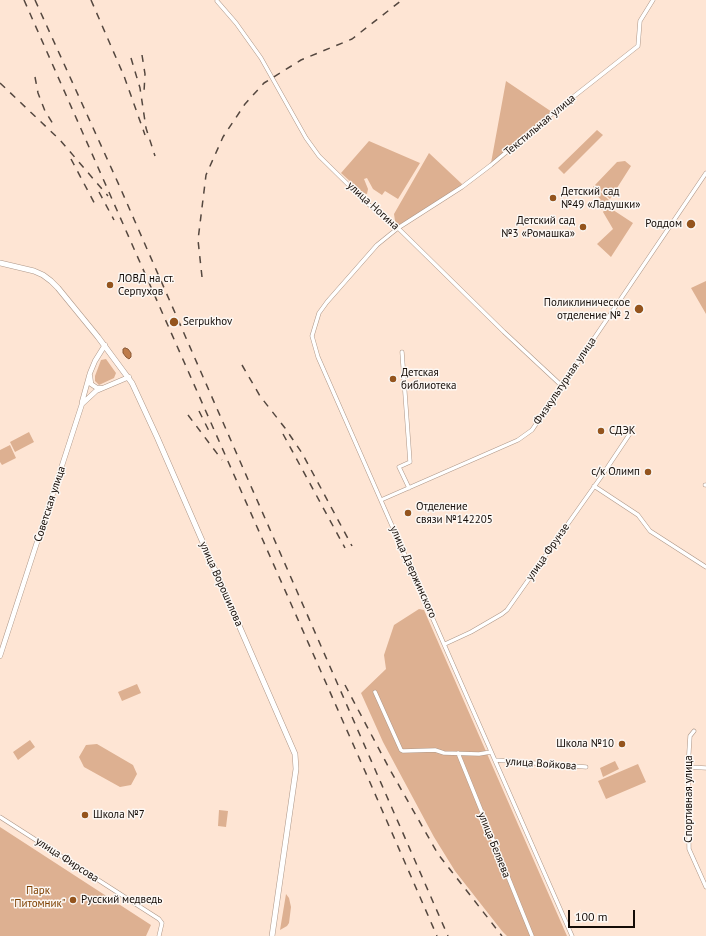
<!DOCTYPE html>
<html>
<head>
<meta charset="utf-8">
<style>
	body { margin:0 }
	#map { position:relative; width:706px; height:936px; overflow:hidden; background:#fee5d4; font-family:"PT Sans",sans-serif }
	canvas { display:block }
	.scale { position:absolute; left:568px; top:910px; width:67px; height:18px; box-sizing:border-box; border:2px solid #140c07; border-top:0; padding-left:5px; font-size:12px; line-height:14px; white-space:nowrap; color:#140c07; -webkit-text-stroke:3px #fcf7f3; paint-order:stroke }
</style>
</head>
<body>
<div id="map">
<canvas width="706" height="936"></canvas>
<div class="scale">100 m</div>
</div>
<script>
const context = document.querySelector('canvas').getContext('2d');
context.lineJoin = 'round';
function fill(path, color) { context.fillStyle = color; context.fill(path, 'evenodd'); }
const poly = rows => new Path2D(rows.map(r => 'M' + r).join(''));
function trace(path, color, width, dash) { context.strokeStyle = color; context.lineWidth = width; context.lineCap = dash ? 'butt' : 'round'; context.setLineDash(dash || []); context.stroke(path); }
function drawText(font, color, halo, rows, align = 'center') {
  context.font = font + ' "PT Sans",sans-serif'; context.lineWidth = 3; context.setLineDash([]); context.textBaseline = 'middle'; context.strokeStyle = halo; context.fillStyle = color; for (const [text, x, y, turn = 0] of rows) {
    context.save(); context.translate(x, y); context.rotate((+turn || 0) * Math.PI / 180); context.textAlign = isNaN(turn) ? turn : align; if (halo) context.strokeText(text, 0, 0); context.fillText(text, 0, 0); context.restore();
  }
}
fill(poly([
	[506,81,552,112,491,163],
	[597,130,603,135,564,174,558,168],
	[369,141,420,163,398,199,385,191,382,195,373,189,367,178,364,179,368,189,367,194,363,193,341,173],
	[429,153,463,185,396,228,394,214],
	[625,161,631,166,610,199,595,185,617,162],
	[594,186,609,200,602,210,596,205,601,200,595,193,597,191,593,187],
	[607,206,633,223,611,257,597,244,613,229,603,212],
	[706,281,706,314,691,288],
	[106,359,116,373,114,378,99,385,95,381,95,376,101,360],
	[29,432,34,442,15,452,10,442],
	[10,445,16,458,2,465,0,462,0,450],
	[419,609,424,610,567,936,507,936,502,931,455,871,434,837,383,742,361,693,386,669,384,655,394,625],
	[137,684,141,693,122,701,118,692],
	[30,740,35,747,18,760,13,752],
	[97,744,133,765,137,774,131,785,120,787,84,767,79,757,86,745],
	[615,761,619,769,603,777,600,768],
	[638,764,646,782,606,799,598,781],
	[219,810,228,811,226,827,218,826],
	[0,827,151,925,146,936,0,936],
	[286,894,289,898,291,907,289,923,287,926,280,930]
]), '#ddb091');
const water = poly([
	[125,348,128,349,131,353,131,357,129,359,126,357,123,353,123,349,125,348]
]);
fill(water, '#be7c4b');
trace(water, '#8b5a37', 1);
const minor = poly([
	[217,1,236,23,261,58,306,138,319,156,368,204,398,228,504,332,562,386],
	[402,352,410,462,399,467,409,488],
	[705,485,706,485],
	[594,486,638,515,650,531,706,567],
	[381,500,518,440,532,430,706,173],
	[445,644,471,632,502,614,507,610,601,477,629,435],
	[375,692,401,750,403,751,435,750,444,753,479,754,491,752],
	[694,731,690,736,688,767,689,849,706,887],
	[458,753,532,936],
	[495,760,586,767],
	[688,767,706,768],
	[0,817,159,919,162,923,159,936],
	[572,936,318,357,312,336,319,313,327,302,377,245,398,228,462,187,491,165,554,112,638,46,640,21,653,0]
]);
const tertiary = poly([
	[90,376,91,384,97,388,101,388],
	[82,402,90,373,95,361,105,345],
	[0,656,82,404,96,391,129,377]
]);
const secondary = poly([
	[0,263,34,271,43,275,51,281,58,288,98,337,132,383,157,437,295,754,296,769,272,936]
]);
trace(minor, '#ae9788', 4.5);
trace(tertiary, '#ae9788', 5.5);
trace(secondary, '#ae9788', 6);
trace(minor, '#fff', 3.5);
trace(tertiary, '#fff', 4.5);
trace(secondary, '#fff', 5);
trace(poly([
	[24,0,372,787,437,936],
	[35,0,119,185,448,936],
	[91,0,124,76,145,135],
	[142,55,145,74,144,92],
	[131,58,140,88,146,128,155,156],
	[35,77,38,93,45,111,53,124],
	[0,83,60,140,108,196],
	[71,159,97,208],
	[99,192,114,220],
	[202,277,198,240,206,175,223,137,245,104,264,83,301,60,352,39,402,0],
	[242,365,260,396,285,428,302,453,352,546],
	[199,411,210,433],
	[188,415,222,460],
	[283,434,345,548],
	[345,685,389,768,438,854,502,936]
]), '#54473f', 1.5, [7, 7]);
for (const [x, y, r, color] of [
	[553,198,4,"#94541d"],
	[691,224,5,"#94541d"],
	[583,227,4,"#94541d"],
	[110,285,4,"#94541d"],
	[639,309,5,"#94541d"],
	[174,322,5,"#94541d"],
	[393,379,4,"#94541d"],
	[601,431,4,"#94541d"],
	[648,472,4,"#94541d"],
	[408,513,4,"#94541d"],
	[622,744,4,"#94541d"],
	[85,815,4,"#94541d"],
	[73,900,4,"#94541d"]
]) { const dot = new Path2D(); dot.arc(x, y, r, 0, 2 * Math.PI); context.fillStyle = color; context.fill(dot); trace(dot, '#fcf7f3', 1.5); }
drawText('11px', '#140c07', '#fcf7f3', [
	["Текстильная улица",540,125,-40],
	["улица Ногина",373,206,42],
	["Физкультурная улица",565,381,-56],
	["Советская улица",50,504,-72],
	["улица Фрунзе",548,552,-55],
	["улица Дзержинского",413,572,66],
	["улица Ворошилова",221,584,66],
	["улица Войкова",541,764,4],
	["Спортивная улица",689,799,-90],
	["улица Беляева",494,845,68],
	["улица Фирсова",67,860,33]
]);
drawText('11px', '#140c07', '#fcf7f3', [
	["Детский сад",561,192],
	["№49 «Ладушки»",561,205],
	["Детский сад",575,221,"right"],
	["№3 «Ромашка»",575,234,"right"],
	["Роддом",682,224,"right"],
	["ЛОВД на ст.",118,279],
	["Серпухов",118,292],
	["Поликлиническое",630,303,"right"],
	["отделение № 2",630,316,"right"],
	["Serpukhov",183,322],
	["Детская",401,373],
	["библиотека",401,386],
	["СДЭК",609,431],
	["с/к Олимп",640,472,"right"],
	["Отделение",416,507],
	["связи №142205",416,520],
	["Школа №10",614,744,"right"],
	["Школа №7",93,815],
	["Русский медведь",81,900]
], 'left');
drawText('11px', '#7e4000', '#fcf7f3', [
	["Парк",38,891],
	["\"Питомник\"",38,904]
]);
</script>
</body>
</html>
